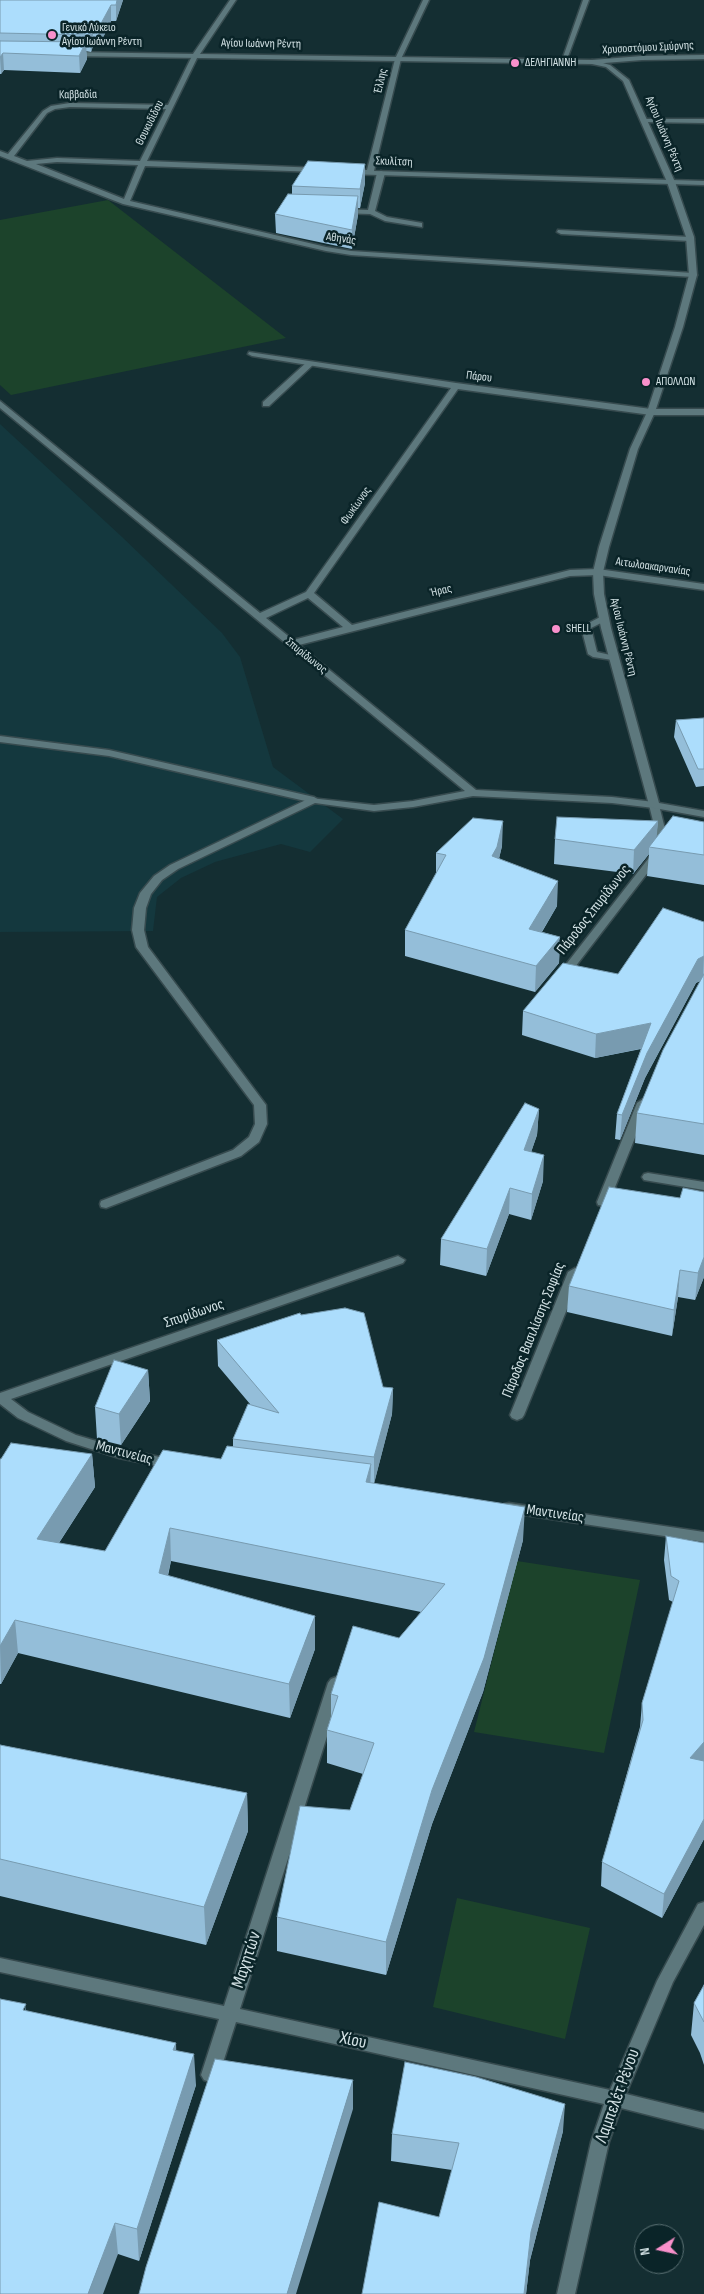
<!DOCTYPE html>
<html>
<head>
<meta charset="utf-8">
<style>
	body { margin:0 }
	#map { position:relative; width:704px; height:2294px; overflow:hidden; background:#142e32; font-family:"Sofia Sans Condensed",sans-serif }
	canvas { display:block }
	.north { position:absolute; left:634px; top:2224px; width:50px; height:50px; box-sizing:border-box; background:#0a2428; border:1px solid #5a7073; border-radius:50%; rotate:260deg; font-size:14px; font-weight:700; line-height:20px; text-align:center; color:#d2e1e4 }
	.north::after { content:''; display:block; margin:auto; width:18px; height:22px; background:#f890cb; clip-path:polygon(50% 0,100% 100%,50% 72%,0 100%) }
</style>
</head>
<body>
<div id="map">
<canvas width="704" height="2294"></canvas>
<div class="north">N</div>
</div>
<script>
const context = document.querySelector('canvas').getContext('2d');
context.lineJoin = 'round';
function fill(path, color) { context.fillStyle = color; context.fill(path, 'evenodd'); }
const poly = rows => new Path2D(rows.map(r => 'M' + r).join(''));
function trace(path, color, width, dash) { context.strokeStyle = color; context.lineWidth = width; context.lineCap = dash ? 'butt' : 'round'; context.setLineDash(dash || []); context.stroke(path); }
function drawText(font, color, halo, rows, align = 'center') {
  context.font = font + ' "Sofia Sans Condensed",sans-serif'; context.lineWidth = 5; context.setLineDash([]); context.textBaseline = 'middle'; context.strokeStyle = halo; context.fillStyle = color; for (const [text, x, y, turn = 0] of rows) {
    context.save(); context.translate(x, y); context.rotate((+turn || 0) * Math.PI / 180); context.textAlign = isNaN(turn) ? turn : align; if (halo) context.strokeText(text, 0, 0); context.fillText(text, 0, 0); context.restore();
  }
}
fill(poly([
	[0,424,121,536,222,633,240,657,273,767,343,819,310,852,281,844,215,862,181,878,157,897,153,931,0,932]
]), '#14383e');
fill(poly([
	[108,200,286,338,11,395,0,385,0,220],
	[517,1561,640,1580,604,1753,474,1732],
	[457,1898,590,1928,565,2039,433,2007]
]), '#1c432b');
const service = poly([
	[381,171,385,173,375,211,387,217,422,223,422,227,385,221,370,214,339,213,339,209,342,209,368,210,377,173,381,171],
	[558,230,690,237,694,239,690,241,561,234,557,232,558,230],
	[307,362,314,364,269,406,263,406,263,402,307,362],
	[604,615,609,618,607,620,591,628,597,652,619,657,619,661,593,657,588,654,581,627,604,615],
	[0,736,109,750,314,797,319,800,314,803,109,756,0,742,0,736],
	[654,802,659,805,669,845,565,980,557,980,555,978,557,976,659,845,649,805,654,802],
	[643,1099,649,1103,609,1202,603,1206,598,1205,597,1202,637,1103,643,1099],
	[575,1268,582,1272,524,1415,522,1418,517,1420,512,1418,510,1415,568,1272,575,1268]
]);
const minor = poly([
	[423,0,429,0,401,59,374,171,704,181,704,185,346,174,345,172,349,170,367,170,395,59,423,0],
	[583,0,589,0,566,62,561,63,583,0],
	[195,54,198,56,147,161,319,168,323,170,319,172,145,166,130,201,326,247,351,251,693,273,697,275,693,277,351,255,326,251,123,204,0,156,0,151,8,154,43,111,51,106,70,103,168,105,192,56,195,54],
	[70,107,166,109,140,161,57,158,27,161,14,156,47,113,55,109,70,107],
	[57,162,138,165,124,199,36,164,57,162],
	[704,55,704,59,642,60,592,64,589,62,592,60,642,56,704,55],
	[646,119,704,119,704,123,644,122,642,121,646,119],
	[249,352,456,383,651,409,704,409,704,415,651,415,458,389,314,593,352,625,570,570,598,569,704,584,704,590,598,575,570,576,299,645,476,790,612,797,654,802,659,805,654,808,612,803,473,796,413,807,374,811,315,803,178,869,162,880,151,894,146,908,144,930,148,947,266,1105,267,1124,259,1142,241,1156,106,1208,101,1207,100,1204,101,1201,233,1150,249,1137,255,1124,254,1105,136,947,132,930,134,908,140,893,154,876,170,865,310,798,374,805,413,801,465,791,0,408,0,401,260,613,306,592,451,388,252,356,248,354,249,352],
	[308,598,343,627,293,640,266,618,308,598],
	[648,1173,704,1182,704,1190,644,1180,642,1177,644,1174,648,1173],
	[398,1256,405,1260,403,1263,11,1399,28,1412,76,1435,120,1448,177,1461,179,1464,177,1467,172,1469,119,1458,66,1441,18,1418,0,1404,0,1393,398,1256],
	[509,1503,704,1532,704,1542,504,1512,502,1508,504,1504,509,1503],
	[336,1677,341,1679,344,1683,240,2009,610,2090,657,1981,698,1904,704,1902,704,1925,673,1982,626,2094,704,2113,704,2129,621,2108,609,2142,575,2294,557,2294,591,2142,604,2104,236,2022,219,2075,216,2080,210,2082,204,2080,201,2075,219,2019,0,1972,0,1958,224,2006,328,1683,331,1679,336,1677]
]);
const tertiary = poly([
	[230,0,236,0,200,54,592,60,610,65,629,80,675,182,694,237,697,275,683,327,655,412,638,449,609,547,603,572,604,594,611,628,659,803,704,811,704,817,654,808,649,805,601,628,594,594,593,572,599,547,630,449,647,412,675,327,689,275,686,237,667,182,623,81,606,67,592,64,70,56,67,54,70,52,193,54,230,0]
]);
trace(service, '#374b4f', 3);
trace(minor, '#374b4f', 3);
trace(tertiary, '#374b4f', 3);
fill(service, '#5d787d');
fill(minor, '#5d787d');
fill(tertiary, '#5d787d');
fill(poly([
	[0,0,123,0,116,21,111,21,99,46,93,46,91,52,86,51,87,59,80,73,4,70,1,74,0,74],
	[365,183,360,208,358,208,358,215,352,249,276,233,275,214,292,194,292,186],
	[704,718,704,786,696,787,674,737,676,720],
	[658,821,656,838,704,822,704,885,647,876,649,854,633,874,554,864,555,839],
	[502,846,499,858,557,906,542,932,560,937,559,963,535,992,405,956,405,930,436,874,436,853],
	[704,922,704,1155,635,1143,637,1113,700,981,696,983,645,1078,620,1140,615,1139,617,1114,641,1049,595,1058,522,1035,523,1011,618,974],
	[539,1109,537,1135,531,1152,543,1181,531,1220,509,1214,486,1276,440,1265,441,1239],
	[704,1192,704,1277,695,1300,678,1297,672,1336,567,1312,569,1286,680,1198],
	[301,1315,383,1387,393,1388,392,1414,374,1483,523,1540,483,1692,432,1824,386,1975,277,1951,277,1917,350,1810,363,1774,327,1763,327,1730,331,1717,331,1694,399,1638,421,1612,171,1561,168,1576,315,1649,290,1718,18,1653,1,1684,0,1684,0,1459,92,1454,95,1487,59,1543,105,1551,221,1459,233,1446,233,1439,250,1404,218,1366,217,1340],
	[148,1370,150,1401,121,1445,97,1439,95,1407],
	[666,1536,704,1543,704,1839,662,1918,601,1886,602,1862,640,1727,642,1703,673,1602,669,1600,664,1560],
	[0,1745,247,1793,248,1831,206,1945,0,1896],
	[704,1985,704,2065,700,2053,691,2035,694,2003],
	[26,2004,26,2011,176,2043,176,2051,196,2085,139,2261,118,2254,0,2294],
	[563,2131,530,2260,526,2294,362,2294,439,2217,452,2170,391,2161,392,2134]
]), '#94bed9');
fill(poly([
	[117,0,123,0,116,21,116,5],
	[111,5,111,21,99,46,98,29],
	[93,29,93,46,91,52,90,35],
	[86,42,87,59,80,73,79,56],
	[3,53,4,70,1,74,0,57],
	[365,164,365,183,360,208,360,189],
	[358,196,358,215,352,249,352,230],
	[503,821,502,846,496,872,492,856],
	[658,821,656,845,649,847,649,854,633,874,634,850],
	[558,881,557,906,528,955,529,929],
	[560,937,559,963,535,992,536,966],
	[704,956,703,979,696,983,645,1078,620,1140,622,1115,647,1053,698,959],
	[651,1023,649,1047,595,1058,596,1034],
	[539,1109,537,1135,523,1176,524,1150],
	[544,1155,543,1181,531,1220,532,1194],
	[510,1188,509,1214,486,1276,487,1249],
	[704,1257,704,1277,695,1300,698,1273],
	[680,1270,678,1297,672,1336,674,1310],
	[148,1370,150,1401,121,1445,119,1414],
	[393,1388,392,1414,374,1484,374,1457],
	[92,1454,95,1487,40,1572,37,1539],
	[371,1464,370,1497,366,1482],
	[525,1507,523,1540,483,1692,432,1824,386,1975,386,1942,432,1790],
	[170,1528,171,1561,160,1606,159,1573],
	[315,1616,315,1649,290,1718,289,1684],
	[15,1620,18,1653,1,1684,0,1646],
	[704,1742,704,1763,690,1758],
	[247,1793,248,1831,206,1945,204,1907],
	[704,1819,704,1839,662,1918,664,1894],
	[176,2043,177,2074,173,2050],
	[194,2054,196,2085,139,2261,137,2229],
	[353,2080,353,2109,296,2294,287,2294],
	[565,2104,563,2131,530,2260,526,2294,524,2294,531,2232],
	[115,2223,118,2254,103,2294,88,2294]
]), '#789bb0');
const building = poly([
	[0,0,117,0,116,5,111,5,98,29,93,29,90,35,0,33,0,0],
	[0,41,86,42,79,56,3,53,0,57,0,41],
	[308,161,365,164,360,189,292,186,308,161],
	[288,194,358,196,352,230,275,214,288,194],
	[704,718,704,769,698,769,676,720,704,718],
	[673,816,704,822,704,855,649,847,673,816],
	[557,817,658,821,634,850,555,839,557,817],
	[473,818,503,821,497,847,492,856,558,881,529,929,560,937,536,966,405,930,446,855,436,853,473,818],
	[663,908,704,922,704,956,698,959,647,1053,622,1115,617,1114,651,1023,596,1034,523,1011,563,963,618,974,663,908],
	[704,974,704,1124,637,1113,663,1050,704,974],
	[525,1103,539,1109,524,1150,544,1155,532,1194,510,1188,487,1249,441,1239,525,1103],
	[609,1187,680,1198,683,1188,704,1192,704,1257,698,1273,680,1270,674,1310,569,1286,609,1187],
	[345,1308,364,1313,383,1387,393,1388,374,1457,233,1439,248,1404,279,1413,217,1340,300,1313,301,1315,345,1308],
	[114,1360,148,1370,119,1414,95,1407,114,1360],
	[11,1443,92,1454,37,1539,105,1551,163,1450,221,1459,227,1446,371,1464,366,1482,525,1507,484,1658,432,1790,386,1942,277,1917,300,1806,350,1810,374,1743,327,1730,338,1696,331,1694,353,1626,399,1638,445,1584,170,1528,159,1573,315,1616,289,1684,15,1620,0,1646,0,1459,1,1459,11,1443],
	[666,1536,704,1543,704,1742,690,1758,704,1761,704,1819,664,1894,602,1862,643,1720,642,1703,679,1581,671,1576,666,1536],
	[0,1745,247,1793,204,1907,0,1859,0,1745],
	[704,1985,704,2022,694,2003,704,1985],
	[0,1999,26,2004,23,2010,176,2043,173,2050,194,2054,137,2229,115,2223,88,2294,0,2294,0,1999],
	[215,2059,353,2080,287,2294,139,2294,146,2267,215,2059],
	[405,2062,476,2077,565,2104,531,2232,524,2294,362,2294,379,2202,439,2217,459,2143,392,2134,405,2062]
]);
fill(building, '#acddfc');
trace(building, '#789bb0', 1);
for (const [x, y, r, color] of [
	[52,35,5,"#f890cb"],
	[515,63,5,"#f890cb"],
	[646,382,5,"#f890cb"],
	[556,629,5,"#f890cb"]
]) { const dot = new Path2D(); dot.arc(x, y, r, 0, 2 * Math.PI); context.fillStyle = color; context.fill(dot); trace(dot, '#0a2428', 2); }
drawText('12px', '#d2e1e4', '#0a2428', [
	["Γενικό Λύκειο",62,28],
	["Αγίου Ιωάννη Ρέντη",62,42],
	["ΔΕΛΗΓΙΑΝΝΗ",525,63],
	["ΑΠΟΛΛΩΝ",656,382],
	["SHELL",566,629]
], 'left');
drawText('12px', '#d2e1e4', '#0a2428', [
	["Αγίου Ιωάννη Ρέντη",261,44,1],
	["Χρυσοστόμου Σμύρνης",648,48,-3],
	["Έλλης",381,81,-77],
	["Καββαδία",78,95,-1],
	["Θουκυδίδου",150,123,-63],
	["Αγίου Ιωάννη Ρέντη",664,134,67],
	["Σκυλίτση",394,162,2],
	["Αθηνάς",341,239,8],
	["Πάρου",479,377,7],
	["Φωκίωνος",356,506,-55],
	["Αιτωλοακαρνανίας",653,567,8],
	["Ήρας",441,591,-14],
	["Αγίου Ιωάννη Ρέντη",623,637,76],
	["Σπυρίδωνος",306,656,39]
]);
drawText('15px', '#d2e1e4', '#0a2428', [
	["Πάροδος Σπυρίδωνος",594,910,-52],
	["Σπυρίδωνος",194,1314,-19],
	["Πάροδος Βασιλίσσης Σοφίας",534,1330,-68],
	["Μαντινείας",124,1453,15],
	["Μαντινείας",555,1514,8]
]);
drawText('18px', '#d2e1e4', '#0a2428', [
	["Μαχητών",247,1960,-72],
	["Χίου",353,2041,12],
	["Λαμπελέτ Ρένου",618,2096,-70]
]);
</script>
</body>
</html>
